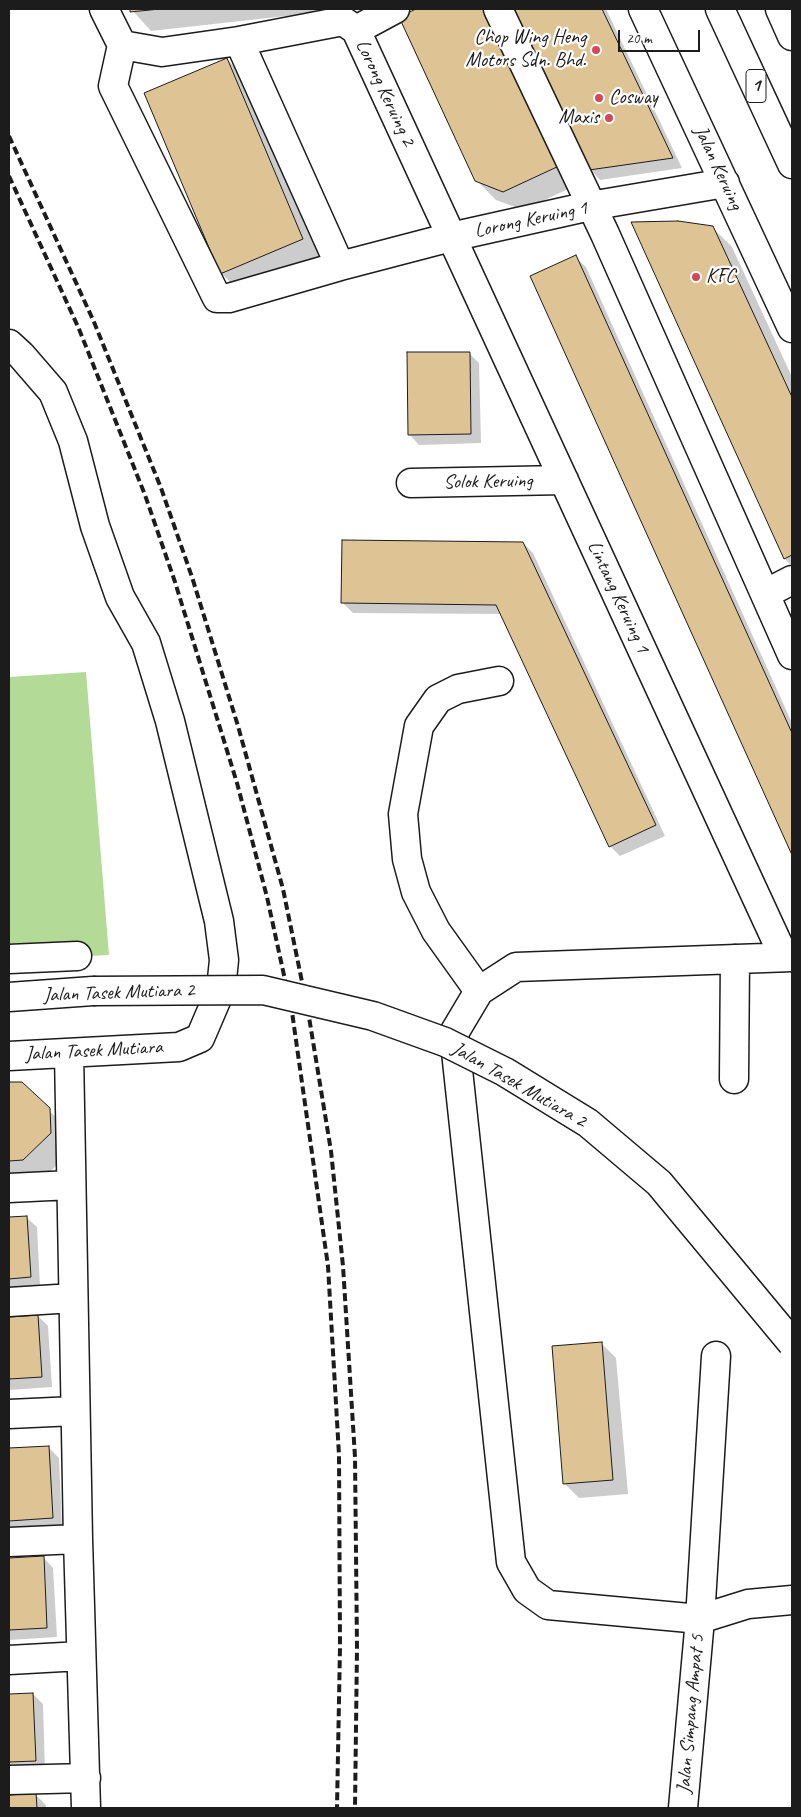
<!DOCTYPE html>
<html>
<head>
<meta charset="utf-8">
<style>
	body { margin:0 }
	#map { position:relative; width:801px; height:1817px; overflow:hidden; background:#fff; font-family:Caveat,sans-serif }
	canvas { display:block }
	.frame { position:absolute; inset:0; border:10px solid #1c1c1c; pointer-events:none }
	.scale { position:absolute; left:618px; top:30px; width:82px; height:22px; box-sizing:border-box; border:2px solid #1c1c1c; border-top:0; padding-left:6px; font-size:15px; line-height:18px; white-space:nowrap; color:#1c1c1c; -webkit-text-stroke:4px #fff; paint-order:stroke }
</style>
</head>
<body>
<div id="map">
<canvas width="801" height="1817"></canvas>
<div class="frame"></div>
<div class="scale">20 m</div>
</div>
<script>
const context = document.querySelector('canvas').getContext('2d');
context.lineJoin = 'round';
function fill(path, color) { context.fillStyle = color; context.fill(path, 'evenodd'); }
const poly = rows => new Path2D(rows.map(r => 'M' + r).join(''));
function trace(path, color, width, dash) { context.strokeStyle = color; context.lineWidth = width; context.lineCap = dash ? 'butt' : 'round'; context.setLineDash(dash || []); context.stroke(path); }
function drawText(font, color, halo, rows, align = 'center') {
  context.font = font + ' Caveat,sans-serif'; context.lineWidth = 4.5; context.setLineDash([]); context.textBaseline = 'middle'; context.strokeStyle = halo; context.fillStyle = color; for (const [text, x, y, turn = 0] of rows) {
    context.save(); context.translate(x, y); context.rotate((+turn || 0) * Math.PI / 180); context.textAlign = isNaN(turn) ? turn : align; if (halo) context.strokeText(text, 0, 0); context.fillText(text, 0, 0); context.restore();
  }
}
fill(poly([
	[86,672,109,955,9,960,9,677]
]), '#b3da96');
fill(poly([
	[131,9,349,9,151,31],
	[419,9,495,9,577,185,523,210,496,200,476,180,400,18],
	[513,9,606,9,682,168,600,180,590,169],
	[227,59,246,79,322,258,240,292,221,273],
	[712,227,732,247,792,377,792,566,785,559],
	[575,257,586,267,792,723,792,851,532,276],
	[469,353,479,363,481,443,419,445,409,434],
	[523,543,533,553,665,836,620,856,610,846,502,614,353,613,342,602],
	[21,1083,68,1129,70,1153,43,1178,9,1181,9,1084],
	[26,1217,37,1227,40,1287,9,1289,9,1218],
	[38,1316,48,1326,52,1387,9,1390,9,1318],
	[601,1343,616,1358,628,1494,579,1498,564,1483],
	[49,1448,59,1458,62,1528,9,1531,9,1450],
	[43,1557,53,1568,57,1637,9,1640,9,1559],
	[33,1694,43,1704,45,1771,9,1773,9,1695],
	[36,1795,46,1805,46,1808,9,1808,9,1796]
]), '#0003');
const building = poly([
	[130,9,160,9,130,12,130,9],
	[416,9,485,9,559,166,503,192,475,181,399,17,416,9],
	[512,9,602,9,673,158,589,170,512,9],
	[227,58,303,239,220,274,144,93,227,58],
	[678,221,713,226,792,397,792,555,784,559,631,222,678,221],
	[576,255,792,733,792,855,530,276,576,255],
	[407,352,470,352,471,434,408,435,407,352],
	[342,540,523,542,656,825,609,847,496,605,341,603,342,540],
	[9,1082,22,1082,50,1108,51,1133,23,1160,9,1161,9,1082],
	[27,1216,31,1277,9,1279,9,1217,27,1216],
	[38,1315,42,1377,9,1379,9,1317,38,1315],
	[602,1342,613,1480,563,1484,552,1346,602,1342],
	[49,1446,53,1518,9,1521,9,1448,49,1446],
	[44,1556,47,1628,9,1630,9,1558,44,1556],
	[33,1693,36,1761,9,1762,9,1694,33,1693],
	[36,1793,37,1808,9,1808,9,1795,36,1793]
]);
fill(building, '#dec494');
trace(building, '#1c1c1c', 1);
const minor = poly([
	[104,9,122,45],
	[498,9,605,234,792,655],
	[643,9,792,328],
	[356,30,395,9],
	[239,41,340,266],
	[122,45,162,52,239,41,343,21,356,30,784,957],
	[122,45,113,86,217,298,229,298,340,266,451,237,590,206,725,183],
	[9,344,21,355,53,392,73,441,95,526,120,597,146,643,170,721,219,921,224,960,221,989,200,1038,179,1047,9,1056],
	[411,483,564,480],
	[765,594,792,580],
	[792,957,516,967,479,991,454,1033,511,1562,527,1590,548,1605,700,1619,748,1604,792,1600],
	[9,959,77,956],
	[479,991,436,931,416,892,407,859,403,814,419,726,438,699,458,689,499,681],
	[9,997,93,991],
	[69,1053,78,1539,86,1808],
	[734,1079,735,959],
	[9,1188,71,1185],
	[9,1302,73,1298],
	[9,1414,75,1411],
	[9,1542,78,1539],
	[9,1660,81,1656],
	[9,1780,86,1778],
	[683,1808,700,1619,716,1356]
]);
const highway = poly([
	[720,9,792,164],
	[780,9,792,36]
]);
trace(minor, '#1c1c1c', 31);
trace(highway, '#1c1c1c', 31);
trace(minor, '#fff', 28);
trace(highway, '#fff', 28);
trace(poly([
	[9,136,94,322,161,488,192,577,238,726,283,889,308,1011,331,1151,343,1266,355,1457,357,1648,355,1808],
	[9,176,79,329,145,495,175,582,237,783,267,897,292,1012,328,1266,339,1455,340,1647,337,1808]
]), '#1c1c1c', 4, [8, 4]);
const minorBridge = poly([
	[93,991,263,990,373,1016,445,1042,505,1072,588,1123,659,1183,792,1343]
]);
trace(minorBridge, '#1c1c1c', 31, []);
trace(minorBridge, '#fff', 28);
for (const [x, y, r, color] of [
	[596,50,5,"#d1495b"],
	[599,98,5,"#d1495b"],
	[609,118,5,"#d1495b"],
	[696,277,5,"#d1495b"]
]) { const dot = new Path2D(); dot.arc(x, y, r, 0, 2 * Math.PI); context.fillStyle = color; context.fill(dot); trace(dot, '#fff', 2); }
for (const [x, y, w] of [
	[756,86,20]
]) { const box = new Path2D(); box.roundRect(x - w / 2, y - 16.5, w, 33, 4); context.fillStyle = '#fff'; context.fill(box); trace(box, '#1c1c1c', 1); }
drawText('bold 19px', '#1c1c1c', null, [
	["1",756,86]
]);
drawText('20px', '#1c1c1c', '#fff', [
	["Chop Wing Heng",586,38],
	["Motors Sdn. Bhd.",586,61],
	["Cosway",609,98,"left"],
	["Maxis",599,118],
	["KFC",706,277,"left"]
], 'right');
drawText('20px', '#1c1c1c', '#fff', [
	["Lorong Keruing 2",385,93,65],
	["Jalan Keruing",718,168,65],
	["Lorong Keruing 1",531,220,-12],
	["Solok Keruing",488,482,-1],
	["Lintang Keruing 1",618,597,65],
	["Jalan Tasek Mutiara 2",119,993,-2],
	["Jalan Tasek Mutiara",94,1051,-3],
	["Jalan Tasek Mutiara 2",519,1085,30],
	["Jalan Simpang Ampat 5",691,1714,-85]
]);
</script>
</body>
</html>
